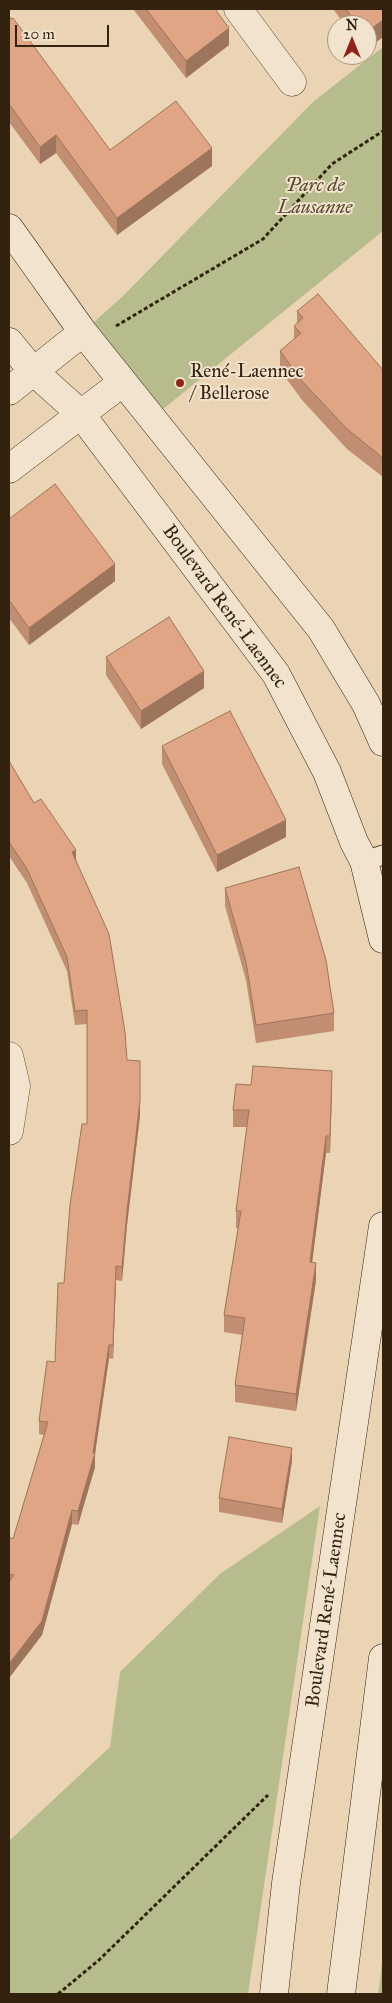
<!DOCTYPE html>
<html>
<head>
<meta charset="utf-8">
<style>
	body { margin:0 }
	#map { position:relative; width:392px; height:2003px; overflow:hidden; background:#ead4b4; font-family:"IM FELL Great Primer",serif }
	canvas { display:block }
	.frame { position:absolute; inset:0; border:10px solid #33220e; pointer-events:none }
	.north { position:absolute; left:327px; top:15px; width:50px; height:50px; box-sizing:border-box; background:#f1e3ce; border:1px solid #a59681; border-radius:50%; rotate:0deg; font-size:14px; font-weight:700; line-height:20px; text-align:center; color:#33220e }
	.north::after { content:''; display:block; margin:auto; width:18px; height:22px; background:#8f2418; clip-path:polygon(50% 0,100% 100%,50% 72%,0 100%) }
	.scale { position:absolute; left:15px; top:25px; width:94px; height:22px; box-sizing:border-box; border:2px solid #33220e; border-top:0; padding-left:6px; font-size:15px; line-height:18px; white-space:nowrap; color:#33220e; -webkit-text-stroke:4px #f1e3ce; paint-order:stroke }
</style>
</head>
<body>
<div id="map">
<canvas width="392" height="2003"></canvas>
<div class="frame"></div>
<div class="north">N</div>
<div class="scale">20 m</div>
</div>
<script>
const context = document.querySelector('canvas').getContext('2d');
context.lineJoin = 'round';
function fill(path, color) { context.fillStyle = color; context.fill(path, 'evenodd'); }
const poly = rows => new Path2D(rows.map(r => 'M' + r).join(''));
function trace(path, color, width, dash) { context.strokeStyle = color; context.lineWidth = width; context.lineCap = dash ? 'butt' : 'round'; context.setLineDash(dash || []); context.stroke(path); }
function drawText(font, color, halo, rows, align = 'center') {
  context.font = font + ' "IM FELL Great Primer",serif'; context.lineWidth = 4; context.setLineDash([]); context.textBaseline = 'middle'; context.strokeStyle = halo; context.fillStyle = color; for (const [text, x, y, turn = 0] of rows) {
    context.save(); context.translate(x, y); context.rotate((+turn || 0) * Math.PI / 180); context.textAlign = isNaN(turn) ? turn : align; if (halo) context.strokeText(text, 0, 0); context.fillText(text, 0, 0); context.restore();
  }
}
fill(poly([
	[383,47,383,231,152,418,83,332,124,295,314,101],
	[320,1506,248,1994,9,1994,9,1841,110,1747,120,1672,220,1574],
	[383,1952,383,1994,378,1994,380,1981]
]), '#b7bc8c');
const lane = poly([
	[364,861,383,855]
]);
const street = poly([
	[238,9,292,82],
	[9,1056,16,1086,9,1131]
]);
const secondary = poly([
	[9,228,83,332,321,629,366,704,383,742],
	[9,342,33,371,80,413,276,674,327,772,354,842,364,861,383,939],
	[9,391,83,332],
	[9,469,123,382],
	[274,1994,286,1883,383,1226],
	[341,1994,383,1658]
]);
trace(lane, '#614e38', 21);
trace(street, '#614e38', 29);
trace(secondary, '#33220e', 29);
trace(poly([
	[116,326,263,239,332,164,383,131],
	[58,1994,99,1960,268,1795]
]), '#33220e', 3, [4, 2.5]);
trace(lane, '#f1e3ce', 19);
trace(street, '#f1e3ce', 28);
trace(secondary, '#f1e3ce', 28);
fill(poly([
	[133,9,215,9,229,45,186,78],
	[333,9,383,9,383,37,367,49,367,25,345,25],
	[9,16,110,150,212,166,117,235,56,153,40,164,9,122],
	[297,311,383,370,383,477,347,449,302,400,280,370,280,351,294,339,294,326,297,323],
	[9,519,115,581,29,645,9,618],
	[106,657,204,688,141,729,106,675],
	[162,746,286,837,217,872,162,764],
	[9,761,34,803,76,860,140,1115,127,1225,122,1281,116,1280,113,1359,109,1358,95,1453,95,1467,78,1525,72,1524,42,1635,9,1678,9,1537,13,1539,44,1435,39,1434,39,1421,55,1362,64,1283,87,1124,87,1024,75,1025,67,971,27,883,9,856],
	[225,888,334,1013,334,1031,256,1043,246,980,225,906],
	[251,1085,332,1088,330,1153,326,1153,312,1262,316,1280,296,1411,235,1402,235,1385,242,1335,224,1332,224,1315,238,1228,236,1228,236,1211,247,1127,233,1127,233,1110],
	[292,1461,282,1523,219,1512,219,1498]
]), '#c18e72');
fill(poly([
	[383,20,383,37,367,49,367,32],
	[229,28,229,45,186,78,186,61],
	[56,135,56,153,40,164,40,147],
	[212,148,212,166,117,235,117,218],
	[115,564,115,581,29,645,29,628],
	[204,671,204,688,141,729,141,711],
	[286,820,286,837,217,872,217,855],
	[76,850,76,864,72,852],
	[332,1071,332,1088,330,1153,330,1136],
	[140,1101,140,1115,127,1225,122,1281,122,1267,127,1211],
	[326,1136,326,1153,310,1279,310,1262],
	[316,1263,316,1280,296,1411,296,1394],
	[116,1266,116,1280,113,1359,113,1345],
	[109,1345,109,1358,95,1454,95,1467,78,1525,78,1511,93,1453],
	[292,1448,292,1461,282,1523,282,1509],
	[72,1510,72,1524,42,1635,9,1678,9,1664]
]), '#9d745c');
const building = poly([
	[146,9,215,9,229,28,186,61,146,9],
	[346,9,383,9,383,20,367,32,367,25,358,25,346,9],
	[9,16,11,19,13,18,110,150,176,101,212,148,117,218,56,135,40,147,9,104,9,16],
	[318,294,383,370,383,458,347,429,302,381,280,351,301,333,294,326,303,318,297,311,318,294],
	[55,484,115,564,29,628,9,600,9,519,55,484],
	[169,617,204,671,141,711,106,657,169,617],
	[230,711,286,820,217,855,162,746,230,711],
	[9,761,34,803,41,799,76,850,72,852,109,934,125,1032,127,1060,140,1061,140,1101,127,1211,122,1267,116,1266,113,1345,109,1345,93,1453,95,1453,78,1511,72,1510,42,1621,9,1664,9,1582,14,1575,9,1574,9,1537,13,1539,48,1422,39,1421,47,1361,55,1362,58,1283,64,1283,70,1205,82,1124,87,1124,87,1010,75,1011,67,957,27,869,9,842,9,761],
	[299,867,326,960,334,1013,256,1025,246,962,225,888,299,867],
	[253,1066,332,1071,330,1136,326,1136,310,1262,316,1263,296,1394,235,1385,245,1318,224,1315,241,1211,236,1211,249,1110,233,1110,236,1084,251,1085,253,1066],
	[229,1437,292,1448,282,1509,219,1498,229,1437]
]);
fill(building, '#e0a584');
trace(building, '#9d745c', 1);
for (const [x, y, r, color] of [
	[180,383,5,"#8f2418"]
]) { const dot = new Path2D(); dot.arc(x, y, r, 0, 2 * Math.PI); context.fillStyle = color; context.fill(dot); trace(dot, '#f1e3ce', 2); }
drawText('italic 19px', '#54482e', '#f1e3ce', [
	["Parc de",315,186],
	["Lausanne",315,208]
]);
drawText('19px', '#33220e', '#f1e3ce', [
	["René-Laennec",190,372],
	["/ Bellerose",190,394]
], 'left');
drawText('19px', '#33220e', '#f1e3ce', [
	["Boulevard René-Laennec",224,607,54],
	["Boulevard René-Laennec",327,1610,-82]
]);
</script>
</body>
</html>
